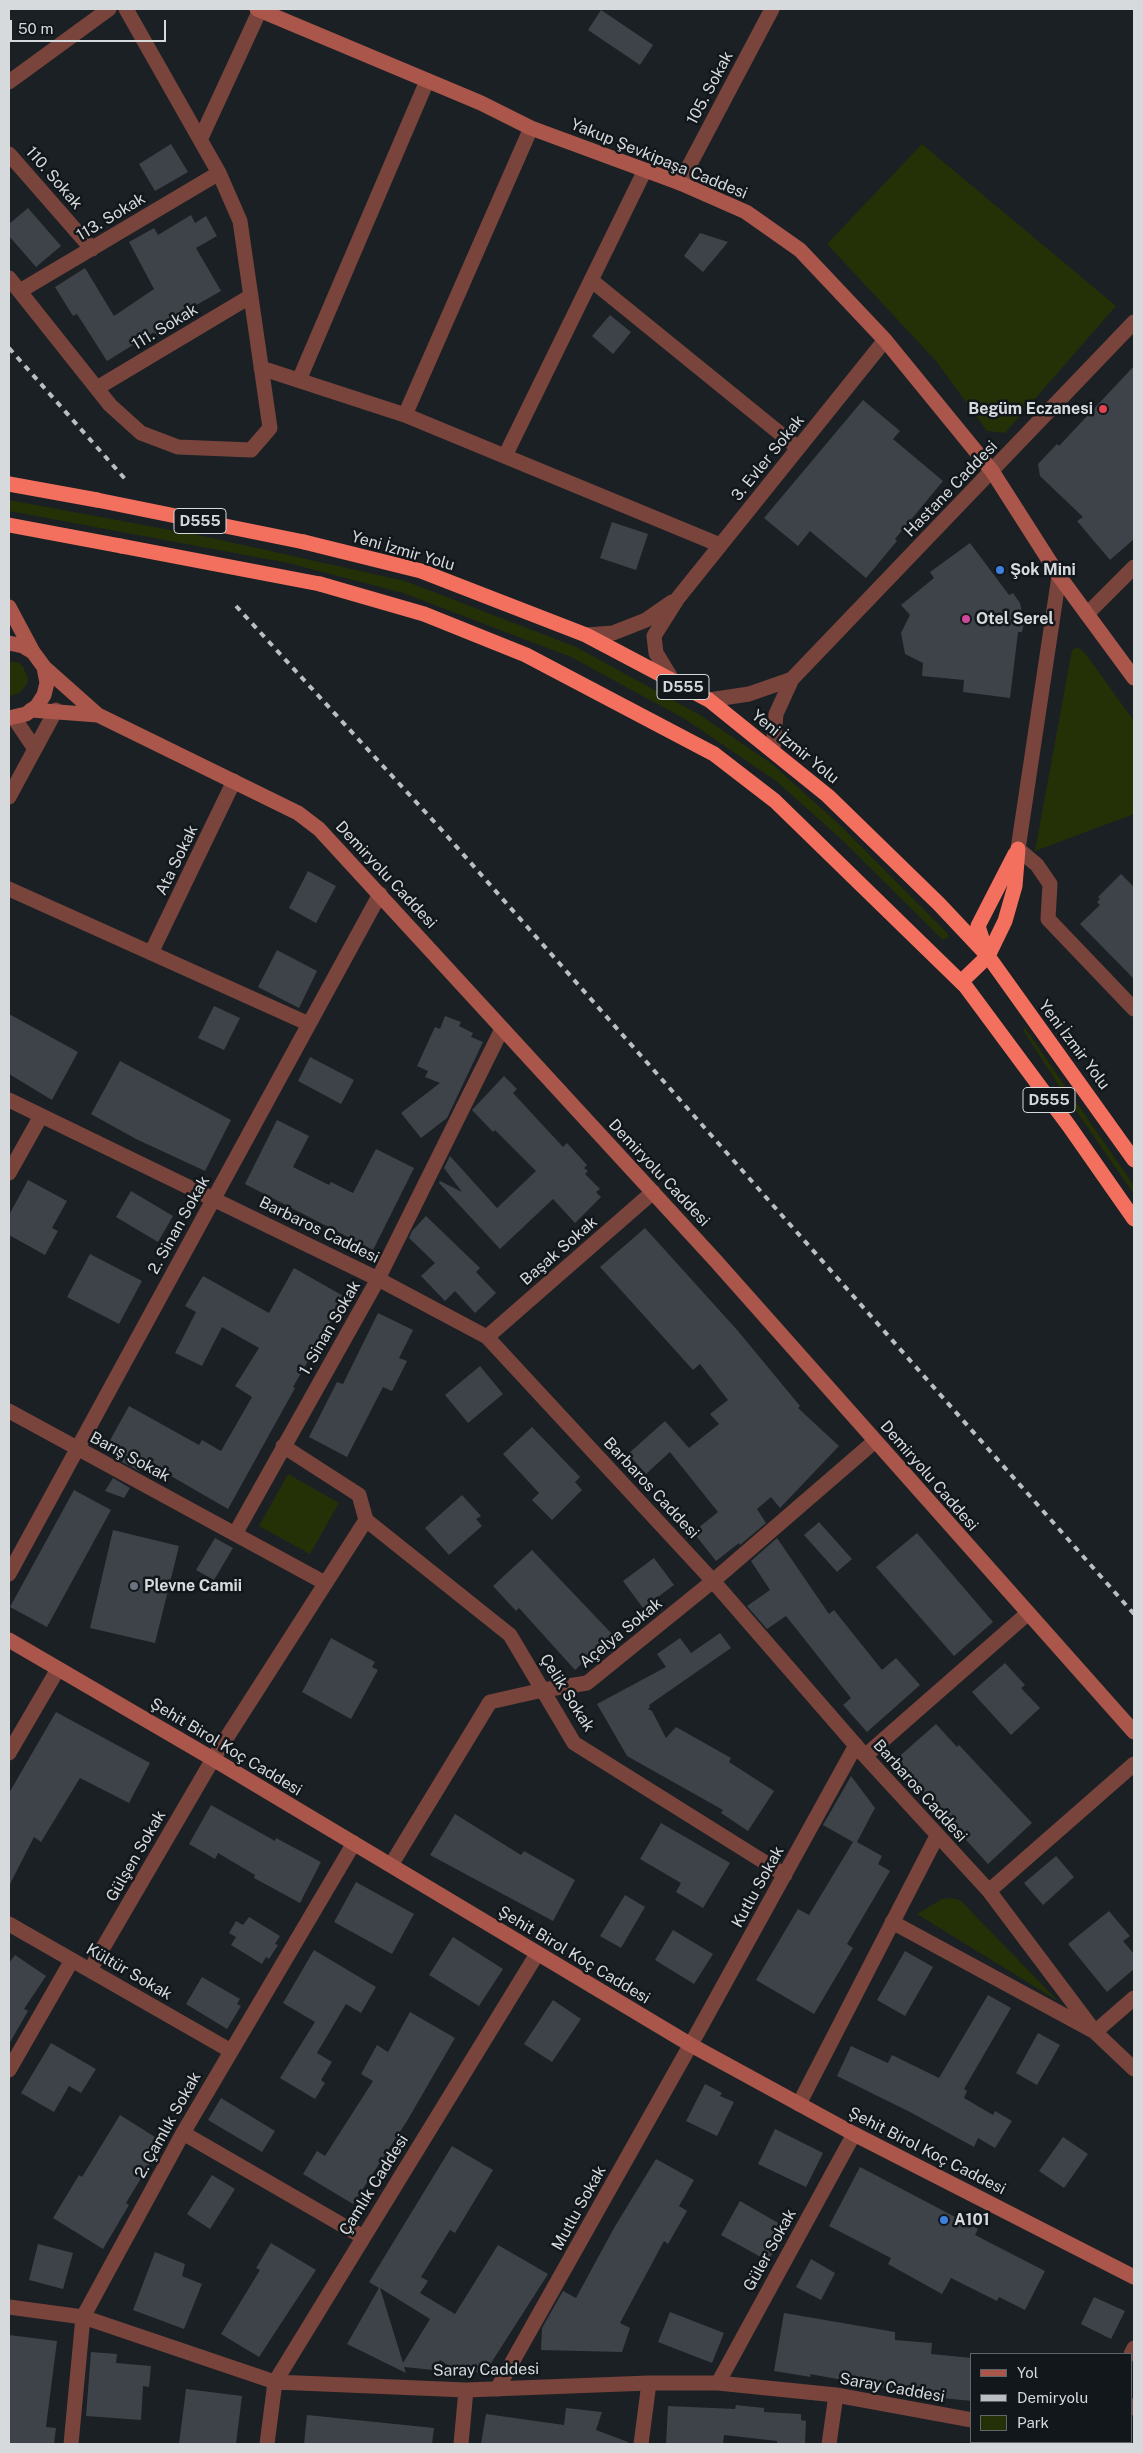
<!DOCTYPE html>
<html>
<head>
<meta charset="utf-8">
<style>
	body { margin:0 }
	#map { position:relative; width:1143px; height:2453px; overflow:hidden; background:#1b2025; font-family:"Public Sans",sans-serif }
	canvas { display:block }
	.frame { position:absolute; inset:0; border:10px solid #d6dadd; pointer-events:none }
	.legend { position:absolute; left:970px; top:2353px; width:162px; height:90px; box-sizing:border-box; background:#12171b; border:1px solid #606569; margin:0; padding:6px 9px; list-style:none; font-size:15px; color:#d6dadd }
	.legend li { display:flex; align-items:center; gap:10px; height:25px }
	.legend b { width:25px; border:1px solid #606569 }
	.scale { position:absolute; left:10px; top:20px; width:156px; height:22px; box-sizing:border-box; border:2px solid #d6dadd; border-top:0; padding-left:6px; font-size:15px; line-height:18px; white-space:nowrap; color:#d6dadd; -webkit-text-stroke:4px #12171b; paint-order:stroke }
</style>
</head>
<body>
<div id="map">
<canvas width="1143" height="2453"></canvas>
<div class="frame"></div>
<ul class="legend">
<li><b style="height:6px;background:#ab564a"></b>Yol</li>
<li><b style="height:6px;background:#bbbfc3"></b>Demiryolu</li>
<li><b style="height:14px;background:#243006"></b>Park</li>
</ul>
<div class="scale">50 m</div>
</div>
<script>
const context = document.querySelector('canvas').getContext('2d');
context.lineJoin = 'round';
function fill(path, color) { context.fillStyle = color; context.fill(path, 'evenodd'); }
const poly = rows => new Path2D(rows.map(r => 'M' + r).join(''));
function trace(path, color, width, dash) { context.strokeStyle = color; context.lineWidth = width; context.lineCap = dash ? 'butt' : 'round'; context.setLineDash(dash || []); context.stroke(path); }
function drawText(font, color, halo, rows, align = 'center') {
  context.font = font + ' "Public Sans",sans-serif'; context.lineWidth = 5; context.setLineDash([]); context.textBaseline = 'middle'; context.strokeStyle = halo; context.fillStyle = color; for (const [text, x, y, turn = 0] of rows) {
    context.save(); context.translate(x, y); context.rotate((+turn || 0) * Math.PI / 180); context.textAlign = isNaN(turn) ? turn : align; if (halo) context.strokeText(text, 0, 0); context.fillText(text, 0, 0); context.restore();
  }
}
fill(poly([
	[922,144,1116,306,1005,433,987,431,936,361,827,244],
	[9,500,203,536,405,581,576,647,700,715,772,764,842,827,948,934,948,938,943,940,840,838,776,781,685,719,571,657,403,593,288,563,9,511],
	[1078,647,1085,653,1134,721,1134,814,1035,851,1072,650],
	[9,661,19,663,23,667,28,678,27,684,20,693,9,696],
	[1025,1028,1134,1186,1134,1194,1067,1098,1023,1030],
	[288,1474,339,1503,310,1554,259,1526],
	[951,1898,960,1900,1058,2001,917,1914,942,1899]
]), '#243006');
fill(poly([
	[601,10,653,45,640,65,588,30],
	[171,144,188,172,155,191,139,164],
	[28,208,61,246,36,267,9,236,9,224],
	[191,215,195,223,206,216,217,236,196,248,221,291,179,315,182,319,157,336,154,332,107,361,77,314,73,316,55,287,85,268,114,316,154,289,129,242,154,228,158,235],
	[700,233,728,242,703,272,684,256],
	[610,315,631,332,613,354,592,336],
	[1134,366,1134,539,1110,560,1077,521,1083,517,1040,476,1038,464,1057,444,1059,446],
	[863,400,900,431,893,439,943,481,895,539,897,541,866,578,810,531,798,546,764,518],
	[612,522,648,534,636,570,600,558],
	[970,543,1009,595,1013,593,1020,603,1024,623,1022,632,1018,632,1010,698,963,692,964,680,922,676,923,663,905,654,901,633,910,615,901,605,934,578,930,572],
	[308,871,336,886,316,923,289,908],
	[1121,874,1134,887,1134,979,1080,924,1100,905,1097,902,1100,899,1098,897],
	[277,950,317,971,299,1008,258,987],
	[214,1006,240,1018,224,1050,198,1038],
	[9,1014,78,1052,52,1100,9,1074],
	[445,1016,461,1022,459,1026,473,1033,471,1037,483,1042,447,1118,421,1138,401,1113,440,1083,425,1077,428,1071,417,1066,435,1027,440,1029],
	[310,1057,354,1080,341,1104,298,1081],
	[120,1061,231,1120,205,1171,136,1139,91,1114],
	[504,1076,517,1089,513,1093,563,1147,567,1143,587,1165,584,1168,588,1171,585,1174,600,1189,596,1192,601,1197,575,1223,553,1199,500,1249,439,1183,440,1181,462,1192,444,1168,450,1156,497,1208,536,1171,495,1130,493,1132,472,1110],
	[277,1120,309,1136,293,1167,329,1185,331,1182,353,1193,376,1149,414,1168,373,1250,245,1184],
	[28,1180,67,1201,52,1228,58,1231,45,1255,9,1235,9,1215],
	[131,1191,173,1216,158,1242,116,1217],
	[426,1216,480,1268,476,1272,496,1293,475,1313,455,1291,445,1301,421,1276,435,1263,409,1238,412,1231],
	[645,1228,738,1331,800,1406,798,1408,839,1446,780,1508,771,1497,757,1509,766,1523,740,1545,739,1543,716,1561,693,1532,718,1512,670,1452,646,1474,628,1454,665,1421,689,1448,719,1424,710,1414,728,1400,700,1364,693,1370,600,1267],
	[90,1254,142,1281,119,1324,67,1297],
	[294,1268,345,1297,293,1387,295,1388,228,1509,164,1472,162,1475,143,1464,139,1471,122,1462,126,1455,108,1444,129,1406,199,1445,202,1440,221,1451,252,1397,235,1386,259,1348,222,1327,202,1366,175,1353,196,1312,185,1306,203,1276,269,1313],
	[378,1313,413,1330,399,1358,407,1361,392,1391,383,1387,347,1457,309,1437,337,1382,343,1384],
	[480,1366,503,1394,468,1423,445,1395],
	[532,1427,580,1477,575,1482,582,1490,552,1520,532,1500,539,1493,503,1454],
	[113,1478,130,1488,124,1498,105,1491],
	[74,1490,111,1510,47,1627,10,1607],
	[462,1495,481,1516,476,1519,482,1526,449,1555,425,1528],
	[819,1522,852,1559,837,1572,804,1535],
	[113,1530,179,1546,155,1643,90,1628],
	[917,1533,993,1622,954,1656,876,1567],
	[215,1538,233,1548,214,1580,196,1570],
	[777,1538,829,1614,834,1610,882,1670,896,1658,920,1685,867,1732,843,1705,851,1698,786,1616,767,1629,747,1606,770,1590,751,1561],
	[532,1550,613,1635,575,1670,519,1608,516,1611,493,1586],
	[654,1558,674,1585,643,1608,623,1581],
	[720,1633,731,1648,649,1705,650,1707,648,1709,652,1711,666,1738,676,1727,731,1758,729,1762,774,1791,748,1831,721,1813,723,1810,627,1756,597,1704,666,1667,657,1654,680,1638,691,1653],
	[331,1638,375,1662,372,1667,378,1670,351,1719,302,1692],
	[1005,1663,1025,1685,1021,1688,1040,1708,1011,1735,972,1692],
	[56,1712,150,1763,129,1803,80,1778,41,1842,34,1837,9,1886,9,1793],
	[936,1724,957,1747,959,1745,1032,1823,988,1864,894,1761],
	[851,1776,875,1808,857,1842,882,1856,878,1864,890,1871,847,1944,853,1948,814,2014,756,1980,798,1909,809,1915,853,1842,823,1825],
	[211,1805,275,1841,276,1838,321,1862,300,1903,254,1878,255,1875,218,1853,215,1859,189,1844],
	[455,1814,521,1855,524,1851,575,1880,553,1921,430,1855],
	[661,1823,730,1863,703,1908,676,1892,681,1883,640,1859],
	[1056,1856,1074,1877,1043,1905,1024,1883],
	[356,1882,414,1914,392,1954,334,1922],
	[625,1895,645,1907,621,1948,600,1936],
	[1109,1911,1130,1936,1123,1941,1134,1954,1134,1969,1107,1992,1068,1944],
	[249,1917,280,1936,275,1944,278,1945,269,1959,266,1957,262,1964,231,1945,236,1937,229,1933,236,1921,243,1925],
	[673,1930,713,1954,694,1984,655,1960],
	[453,1937,503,1969,479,2006,429,1975],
	[314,1950,376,1987,361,2013,346,2004,317,2053,332,2062,321,2080,325,2083,315,2099,280,2078,315,2022,283,2003],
	[905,1951,933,1967,905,2016,877,2000],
	[15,1955,46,1976,24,2009,28,2011,9,2044,9,1963],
	[202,1977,240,1999,237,2004,241,2006,227,2029,186,2004],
	[988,1995,1011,2008,964,2089,967,2091,964,2098,993,2115,995,2111,1012,2121,995,2148,978,2138,974,2147,910,2112,837,2076,851,2046,888,2063,892,2055,939,2078],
	[553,2000,581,2019,552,2062,524,2044],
	[410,2012,455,2038,407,2121,353,2204,303,2174,317,2151,325,2156,373,2081,361,2074,377,2045,388,2052],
	[1038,2033,1060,2045,1037,2085,1016,2073],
	[51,2043,96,2069,81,2093,69,2086,54,2112,21,2093],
	[705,2084,722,2093,720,2096,734,2102,717,2136,686,2121],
	[221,2098,275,2131,262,2152,208,2120],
	[120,2115,163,2142,126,2203,129,2205,103,2249,53,2218,79,2175,82,2177],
	[775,2129,823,2153,806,2187,758,2164],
	[1063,2137,1088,2154,1064,2188,1039,2171],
	[452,2146,493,2170,455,2233,450,2230,421,2277,428,2281,420,2293,455,2314,498,2245,548,2274,484,2374,456,2367,454,2369,440,2360,434,2370,404,2367,406,2373,347,2344,379,2288,369,2282],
	[380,2288,430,2319,403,2363],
	[656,2159,694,2180,679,2206,687,2211,668,2244,664,2241,620,2323,630,2328,622,2352,541,2350,542,2328,563,2291,576,2298,614,2228],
	[860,2167,978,2229,975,2235,1045,2271,1025,2310,999,2297,997,2301,951,2278,942,2294,888,2264,891,2258,829,2226],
	[212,2175,235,2189,210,2229,187,2214],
	[740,2201,787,2228,768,2261,721,2235],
	[271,2243,316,2270,259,2357,221,2334,260,2270,256,2268],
	[38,2244,73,2253,63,2289,29,2280],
	[155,2252,185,2264,182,2276,202,2284,184,2329,133,2310],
	[811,2259,835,2273,821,2300,796,2287],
	[1094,2297,1125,2311,1111,2339,1081,2324],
	[670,2312,724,2333,712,2363,658,2342],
	[784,2313,895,2332,895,2340,932,2343,931,2354,972,2358,972,2401,942,2398,943,2394,852,2384,853,2382,810,2374,811,2377,774,2371],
	[9,2335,57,2341,46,2427,56,2428,54,2444,9,2444],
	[91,2352,117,2354,116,2363,151,2366,149,2387,143,2386,141,2420,86,2416],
	[186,2389,242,2396,236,2444,179,2444],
	[736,2405,764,2408,764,2412,801,2414,801,2420,806,2421,805,2444,777,2444,777,2441,724,2435,723,2444,666,2444,668,2406,735,2409],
	[566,2408,602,2412,596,2430,628,2442,628,2444,481,2444,486,2414,564,2425],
	[307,2415,434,2428,432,2444,304,2444]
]), '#3d4348');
trace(poly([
	[9,82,109,9],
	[200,140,260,10],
	[9,154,92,249],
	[680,183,772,9],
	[9,278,110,405,141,433,178,447,251,450,270,428,240,221,219,173,126,9],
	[591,280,798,448],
	[20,291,219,173],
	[261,368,405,415,720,545],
	[299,380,427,81],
	[97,388,251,296],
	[405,415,531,128],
	[505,456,645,170],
	[1059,576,1018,849,1037,865,1050,884,1048,919,1134,1009],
	[1087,614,1134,567],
	[586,635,613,633,646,620,672,602],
	[673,681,656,653,654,636,678,598,885,340],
	[709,700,749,694,792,679],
	[14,718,35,749],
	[773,750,776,714,792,679,1134,322],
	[9,797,56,710],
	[9,889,309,1024],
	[151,953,234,781],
	[9,1100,378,1279,487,1337,713,1581,865,1756,989,1891,1095,2032,1134,2069],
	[9,1173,41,1116],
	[487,1337,653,1192],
	[9,1411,325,1583],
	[366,1520,510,1635,574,1743,785,1875],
	[235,1534,378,1279,502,1029],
	[9,1574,380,894],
	[9,1753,58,1669],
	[865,1756,1027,1614],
	[391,1865,490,1702,543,1690,587,1683,713,1581,875,1441],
	[989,1891,1134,1764],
	[892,1922,1095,2032,1134,1998],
	[9,1924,231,2051],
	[90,1970,213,1759,366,1520,359,1495,283,1446],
	[9,2070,72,1960],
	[799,2104,937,1836],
	[183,2133,363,2237],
	[9,2307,83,2317,275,2382,466,2390,649,2383,718,2383,836,2395,972,2420],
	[1131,2354,1134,2348],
	[718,2383,854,2134],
	[497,2389,700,2028,856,1745],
	[1132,2406,1134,2408],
	[71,2444,83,2317,183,2133,354,1843],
	[267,2444,275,2382,537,1954],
	[461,2444,466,2390],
	[641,2444,649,2383],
	[829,2444,836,2395],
	[1083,2444,1085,2442]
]), '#79443c', 15);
trace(poly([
	[257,9,481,103,531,128,680,183,746,212,800,250,885,340,992,471,1059,576,1134,678],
	[9,607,33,652],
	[9,643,23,646,33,652,44,667,47,683,44,695,37,706,26,714,9,718],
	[44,667,98,715,298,813,319,829,715,1260,1134,1732],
	[31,710,98,715],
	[9,1640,213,1759,691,2045,854,2134,1134,2277]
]), '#ab564a', 15);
trace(poly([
	[9,484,97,500],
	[9,525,121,546],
	[304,542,421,571,586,635,709,700,828,796,939,904,988,956,1134,1160],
	[320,584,424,614,526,655,714,754,775,801,966,987,1069,1126,1134,1219],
	[986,951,978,926,1015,854],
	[961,982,988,956,1005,921,1015,886,1018,849]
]), '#f4705e', 15);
trace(poly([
	[9,348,126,480],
	[236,606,439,827,1134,1614]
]), '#bbbfc3', 4, [6, 6]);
trace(poly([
	[97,500,304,542],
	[121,546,320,584]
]), '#f4705e', 15);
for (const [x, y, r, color] of [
	[1103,409,5,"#e0444e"],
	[1000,570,5,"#3f7fe0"],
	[966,619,5,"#d1479c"],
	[134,1586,5,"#6b7280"],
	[944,2220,5,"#3f7fe0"]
]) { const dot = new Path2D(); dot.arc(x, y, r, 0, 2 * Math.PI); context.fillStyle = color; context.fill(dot); trace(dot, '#12171b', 2); }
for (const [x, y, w] of [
	[200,521,52],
	[683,687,52],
	[1049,1100,52]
]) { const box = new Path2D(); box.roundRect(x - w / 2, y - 12.5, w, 25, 4); context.fillStyle = '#12171b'; context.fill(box); trace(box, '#d6dadd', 1); }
drawText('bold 15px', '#d6dadd', null, [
	["D555",200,521],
	["D555",683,687],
	["D555",1049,1100]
]);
drawText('16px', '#d6dadd', '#12171b', [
	["105. Sokak",710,88,-62],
	["Yakup Şevkipaşa Caddesi",659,159,22],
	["110. Sokak",54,178,49],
	["113. Sokak",111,217,-31],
	["111. Sokak",165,327,-31],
	["3. Evler Sokak",768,458,-51],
	["Hastane Caddesi",951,489,-46],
	["Yeni İzmir Yolu",403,551,16],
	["Yeni İzmir Yolu",795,747,39],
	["Ata Sokak",177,860,-64],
	["Demiryolu Caddesi",386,875,47],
	["Yeni İzmir Yolu",1074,1045,53],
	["Demiryolu Caddesi",659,1173,47],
	["2. Sinan Sokak",179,1225,-61],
	["Barbaros Caddesi",319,1230,26],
	["Başak Sokak",559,1251,-41],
	["1. Sinan Sokak",330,1328,-60],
	["Barış Sokak",130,1457,28],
	["Demiryolu Caddesi",929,1476,49],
	["Barbaros Caddesi",651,1488,47],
	["Açelya Sokak",621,1633,-39],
	["Çelik Sokak",567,1693,58],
	["Şehit Birol Koç Caddesi",226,1747,31],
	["Barbaros Caddesi",920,1791,48],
	["Gülşen Sokak",136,1856,-60],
	["Kutlu Sokak",758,1887,-61],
	["Şehit Birol Koç Caddesi",574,1955,31],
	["Kültür Sokak",129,1972,30],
	["2. Çamlık Sokak",168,2125,-61],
	["Şehit Birol Koç Caddesi",927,2151,27],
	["Çamlık Caddesi",374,2185,-58],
	["Mutlu Sokak",579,2208,-61],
	["Güler Sokak",770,2250,-61],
	["Saray Caddesi",486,2370,-1],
	["Saray Caddesi",892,2388,10]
]);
drawText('bold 16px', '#d6dadd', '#12171b', [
	["Begüm Eczanesi",1093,409,"right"],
	["Şok Mini",1010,570],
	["Otel Serel",976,619],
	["Plevne Camii",144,1586],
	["A101",954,2220]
], 'left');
</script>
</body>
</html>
